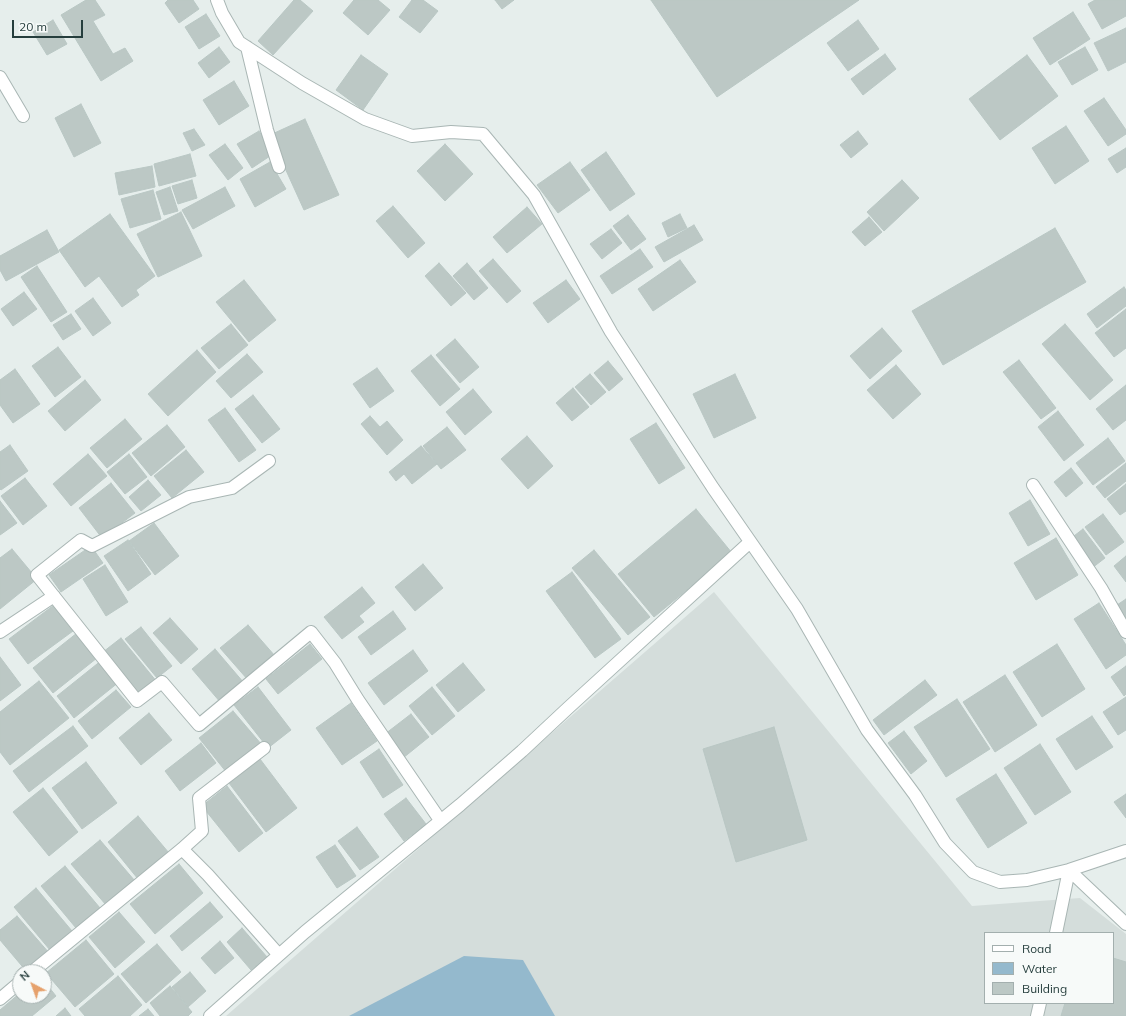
<!DOCTYPE html>
<html>
<head>
<meta charset="utf-8">
<style>
	body { margin:0 }
	#map { position:relative; width:1126px; height:1016px; overflow:hidden; background:#e6eeec; font-family:Mulish,sans-serif }
	canvas { display:block }
	.legend { position:absolute; left:984px; top:932px; width:130px; height:72px; box-sizing:border-box; background:#f7faf9; border:1px solid #a3afae; margin:0; padding:5px 7px; list-style:none; font-size:12px; color:#263e3d }
	.legend li { display:flex; align-items:center; gap:8px; height:20px }
	.legend b { width:20px; border:1px solid #a3afae }
	.north { position:absolute; left:12px; top:964px; width:40px; height:40px; box-sizing:border-box; background:#f7faf9; border:1px solid #a3afae; border-radius:50%; rotate:319deg; font-size:11px; font-weight:700; line-height:16px; text-align:center; color:#263e3d }
	.north::after { content:''; display:block; margin:auto; width:14px; height:18px; background:#e6a16c; clip-path:polygon(50% 0,100% 100%,50% 72%,0 100%) }
	.scale { position:absolute; left:12px; top:20px; width:71px; height:18px; box-sizing:border-box; border:2px solid #263e3d; border-top:0; padding-left:5px; font-size:12px; line-height:14px; white-space:nowrap; color:#263e3d; -webkit-text-stroke:3px #f7faf9; paint-order:stroke }
</style>
</head>
<body>
<div id="map">
<canvas width="1126" height="1016"></canvas>
<ul class="legend">
<li><b style="height:5px;background:#fff"></b>Road</li>
<li><b style="height:11px;background:#94b9cd"></b>Water</li>
<li><b style="height:11px;background:#bcc8c5"></b>Building</li>
</ul>
<div class="north">N</div>
<div class="scale">20 m</div>
</div>
<script>
const context = document.querySelector('canvas').getContext('2d');
context.lineJoin = 'round';
function fill(path, color) { context.fillStyle = color; context.fill(path, 'evenodd'); }
const poly = rows => new Path2D(rows.map(r => 'M' + r).join(''));
function trace(path, color, width, dash) { context.strokeStyle = color; context.lineWidth = width; context.lineCap = dash ? 'butt' : 'round'; context.setLineDash(dash || []); context.stroke(path); }
fill(poly([
	[714,592,972,906,1080,898,1126,934,1126,1016,226,1016],
	[985,933,1113,933,1113,1003,985,1003]
]), '#d4dddb');
fill(poly([
	[464,956,523,960,555,1016,349,1016]
]), '#94b9cd');
const building = poly([
	[86,0,95,0,105,15,93,21,113,54,125,48,133,61,101,81,61,15,86,0],
	[168,0,193,0,199,9,179,23,165,3,168,0],
	[294,0,300,0,313,11,273,55,258,41,294,0],
	[354,0,378,0,390,10,368,35,343,13,354,0],
	[412,0,423,0,438,11,420,33,399,17,412,0],
	[495,0,514,0,502,9,495,0],
	[651,0,859,0,717,97,651,0],
	[1095,0,1126,0,1126,16,1102,29,1088,4,1095,0],
	[1073,12,1090,39,1050,65,1033,38,1073,12],
	[206,14,220,36,199,49,185,27,206,14],
	[53,20,67,44,47,55,33,32,53,20],
	[858,20,879,49,848,71,827,43,858,20],
	[1126,28,1126,62,1108,71,1094,43,1126,28],
	[219,47,230,62,209,78,198,63,219,47],
	[1085,47,1098,70,1072,85,1058,62,1085,47],
	[885,54,896,69,863,95,851,79,885,54],
	[361,55,388,74,363,110,336,90,361,55],
	[1027,55,1058,96,1000,140,969,99,1027,55],
	[234,81,249,106,219,125,203,100,234,81],
	[1104,98,1126,130,1126,134,1108,146,1084,111,1104,98],
	[81,104,101,143,74,157,55,118,81,104],
	[305,119,339,195,304,210,270,135,305,119],
	[1066,126,1089,161,1055,184,1032,148,1066,126],
	[194,129,205,145,192,151,183,133,194,129],
	[259,131,273,154,252,168,237,144,259,131],
	[858,131,868,144,851,158,840,145,858,131],
	[225,144,243,168,228,180,209,155,225,144],
	[445,144,473,174,445,201,417,171,445,144],
	[1126,148,1126,167,1117,173,1108,159,1126,148],
	[606,152,635,194,610,211,581,170,606,152],
	[190,154,196,176,159,186,154,164,190,154],
	[270,162,286,189,255,207,240,179,270,162],
	[570,162,590,190,558,213,537,185,570,162],
	[152,166,155,187,119,195,115,173,152,166],
	[192,180,197,198,178,204,172,186,192,180],
	[902,180,919,198,884,231,867,212,902,180],
	[170,187,178,211,164,215,156,192,170,187],
	[225,187,235,206,193,229,182,210,225,187],
	[153,190,161,219,130,228,121,199,153,190],
	[393,206,425,243,408,258,376,221,393,206],
	[527,207,542,224,507,253,493,237,527,207],
	[181,212,202,256,158,277,137,234,181,212],
	[110,214,155,276,136,290,139,295,122,307,99,276,85,287,59,250,110,214],
	[680,214,687,228,668,237,662,223,680,214],
	[628,215,646,239,631,250,613,226,628,215],
	[869,217,882,232,865,246,852,232,869,217],
	[694,225,703,240,664,262,655,247,694,225],
	[1055,228,1086,282,943,365,912,311,1055,228],
	[611,229,622,243,602,259,590,244,611,229],
	[47,230,59,252,6,281,0,270,0,256,47,230],
	[640,249,653,267,612,294,600,276,640,249],
	[493,259,521,291,507,303,479,271,493,259],
	[680,260,696,282,653,311,638,289,680,260],
	[439,263,466,293,451,306,425,276,439,263],
	[467,263,488,288,474,300,453,276,467,263],
	[37,266,67,312,51,322,21,277,37,266],
	[244,280,276,320,249,342,216,302,244,280],
	[566,280,580,299,548,323,533,303,566,280],
	[1124,287,1126,290,1126,306,1097,328,1087,314,1124,287],
	[24,292,37,309,13,326,1,309,24,292],
	[93,298,111,323,93,336,75,311,93,298],
	[1126,309,1126,348,1114,357,1095,333,1126,309],
	[71,314,81,329,63,340,53,325,71,314],
	[231,324,248,345,219,369,201,348,231,324],
	[1065,324,1113,380,1090,400,1042,344,1065,324],
	[882,328,902,351,870,379,850,356,882,328],
	[455,339,479,367,460,383,436,355,455,339],
	[58,347,81,377,55,397,32,366,58,347],
	[197,350,216,372,168,416,148,394,197,350],
	[247,354,263,372,231,398,216,381,247,354],
	[431,355,460,389,440,406,411,371,431,355],
	[1019,360,1056,408,1041,419,1003,372,1019,360],
	[608,361,623,379,609,391,594,373,608,361],
	[896,365,921,394,893,419,867,390,896,365],
	[377,368,394,391,370,408,353,384,377,368],
	[15,369,40,404,13,423,0,405,0,380,15,369],
	[590,374,606,392,591,405,575,387,590,374],
	[735,374,756,418,714,438,693,394,735,374],
	[85,380,101,400,65,431,48,411,85,380],
	[1126,385,1126,420,1113,430,1096,409,1126,385],
	[573,388,589,407,572,421,556,403,573,388],
	[473,389,492,412,465,435,446,412,473,389],
	[253,395,280,429,262,443,235,409,253,395],
	[225,408,256,450,239,462,208,420,225,408],
	[1058,411,1084,445,1064,461,1038,427,1058,411],
	[370,416,380,427,387,421,403,440,387,455,361,424,370,416],
	[125,419,142,439,107,468,90,448,125,419],
	[656,423,685,468,659,484,630,439,656,423],
	[167,425,185,447,151,476,132,453,167,425],
	[447,427,466,450,441,469,423,446,447,427],
	[527,436,553,466,528,489,501,459,527,436],
	[1108,438,1125,461,1093,485,1076,463,1108,438],
	[10,445,28,471,1,490,0,489,0,452,10,445],
	[421,446,437,464,412,484,404,474,396,481,389,472,421,446],
	[186,450,204,472,172,498,154,476,186,450],
	[88,454,107,476,71,506,53,484,88,454],
	[129,454,147,477,125,494,107,472,129,454],
	[1126,463,1126,481,1105,498,1096,487,1126,463],
	[1071,468,1083,483,1066,497,1054,482,1071,468],
	[25,478,47,506,23,525,1,496,25,478],
	[148,480,161,495,141,511,129,497,148,480],
	[111,483,135,513,102,538,79,508,111,483],
	[1126,484,1126,511,1120,515,1107,499,1126,484],
	[1030,500,1050,534,1028,546,1009,513,1030,500],
	[0,501,17,523,0,535,0,501],
	[696,509,732,553,654,617,618,574,696,509],
	[1103,514,1124,542,1106,555,1085,527,1103,514],
	[154,523,179,556,155,575,129,541,154,523],
	[1083,529,1105,558,1092,568,1070,539,1083,529],
	[1056,538,1078,575,1036,600,1014,563,1056,538],
	[128,540,151,574,128,591,104,556,128,540],
	[91,546,103,563,61,592,49,575,91,546],
	[12,549,37,579,0,609,0,558,12,549],
	[594,550,650,617,628,635,572,568,594,550],
	[1126,556,1126,582,1114,566,1126,556],
	[423,564,443,588,415,611,395,587,423,564],
	[105,565,128,602,106,616,83,579,105,565],
	[572,572,621,639,595,658,546,591,572,572],
	[362,587,375,603,359,616,364,622,342,639,324,617,362,587],
	[1126,599,1126,618,1123,620,1114,607,1126,599],
	[1099,603,1126,645,1126,655,1106,669,1074,619,1099,603],
	[54,605,73,631,28,664,9,639,54,605],
	[393,611,406,629,371,655,358,637,393,611],
	[170,618,198,649,181,664,153,633,170,618],
	[248,625,275,656,248,680,220,648,248,625],
	[141,627,172,666,157,678,125,639,141,627],
	[77,633,97,658,53,693,33,668,77,633],
	[121,638,157,682,139,696,103,652,121,638],
	[310,644,322,659,278,694,266,679,310,644],
	[1057,644,1085,689,1042,717,1013,672,1057,644],
	[215,649,244,683,221,703,192,669,215,649],
	[413,650,428,671,384,705,368,683,413,650],
	[0,657,21,685,0,701,0,657],
	[102,660,119,682,74,718,57,696,102,660],
	[463,663,485,690,458,712,436,685,463,663],
	[1126,666,1126,694,1124,696,1111,677,1126,666],
	[1005,675,1037,725,995,752,963,702,1005,675],
	[925,680,937,695,884,735,873,720,925,680],
	[39,681,69,718,10,765,0,752,0,712,39,681],
	[258,687,291,730,268,748,234,705,258,687],
	[432,687,455,716,432,735,409,706,432,687],
	[116,690,131,707,92,739,78,721,116,690],
	[1126,697,1126,730,1118,735,1103,712,1126,697],
	[957,699,990,749,946,777,914,727,957,699],
	[351,703,377,741,342,765,316,728,351,703],
	[233,711,262,745,227,773,199,738,233,711],
	[149,713,172,740,141,765,119,738,149,713],
	[411,714,429,737,403,758,385,734,411,714],
	[1092,716,1113,747,1076,770,1056,739,1092,716],
	[73,726,88,746,29,792,13,771,73,726],
	[774,727,807,840,736,862,703,749,774,727],
	[904,731,927,761,911,774,888,743,904,731],
	[201,743,216,763,180,791,165,771,201,743],
	[1040,744,1071,792,1035,815,1004,768,1040,744],
	[379,749,403,785,383,798,360,762,379,749],
	[260,759,297,808,266,832,229,783,260,759],
	[86,762,117,803,82,829,52,788,86,762],
	[996,774,1027,823,988,848,956,799,996,774],
	[227,786,263,833,239,852,202,806,227,786],
	[43,788,78,832,49,856,13,812,43,788],
	[1126,794,1126,818,1114,802,1126,794],
	[406,798,426,824,404,841,384,814,406,798],
	[138,816,169,853,138,879,108,842,138,816],
	[357,827,379,857,360,870,338,841,357,827],
	[100,840,135,881,106,905,71,864,100,840],
	[335,845,356,876,337,888,316,857,335,845],
	[179,864,203,893,155,934,130,904,179,864],
	[65,866,100,908,76,928,41,886,65,866],
	[36,888,72,931,50,950,14,907,36,888],
	[210,902,223,917,182,951,170,936,210,902],
	[119,912,145,942,115,968,89,937,119,912],
	[17,916,50,954,27,972,0,940,0,930,17,916],
	[242,928,267,957,251,970,227,942,242,928],
	[86,940,114,974,75,1007,46,973,86,940],
	[220,941,234,958,215,974,201,958,220,941],
	[157,944,181,972,146,1003,121,974,157,944],
	[1113,958,1126,962,1126,1016,1061,1016,1065,1003,1113,1003,1113,958],
	[190,972,206,991,188,1007,172,987,190,972],
	[118,976,142,1005,130,1016,85,1016,79,1009,118,976],
	[44,981,56,996,32,1016,0,1016,0,1010,20,993,20,996,44,996,44,981],
	[170,986,192,1012,188,1016,160,1016,150,1003,170,986],
	[65,1008,71,1016,56,1016,65,1008],
	[148,1009,154,1016,139,1016,148,1009]
]);
fill(building, '#bcc8c5');
trace(building, '#b9c7c4', 1);
const street = poly([
	[217,0,222,13,239,42,302,83,365,119,412,136,451,132,483,134,534,195,611,332,713,488,797,609,867,730,915,795,945,843,973,872,1000,882,1027,880,1069,870,1126,851],
	[247,47,267,130,279,167],
	[0,77,23,116],
	[269,461,232,488,189,497,92,546,81,540,37,575,137,701,162,682,199,725,311,632,335,663,358,700,440,820],
	[1033,485,1101,588,1126,632],
	[0,632,54,596],
	[182,849,208,875,279,955],
	[1056,933,1069,870,1126,924],
	[32,972,182,849,202,831,199,798,264,748],
	[0,999,20,982],
	[210,1016,305,932,460,805,522,751,568,708,750,542],
	[1037,1016,1040,1003]
]);
trace(street, '#a9b6b4', 14);
trace(street, '#fff', 12);
</script>
</body>
</html>
